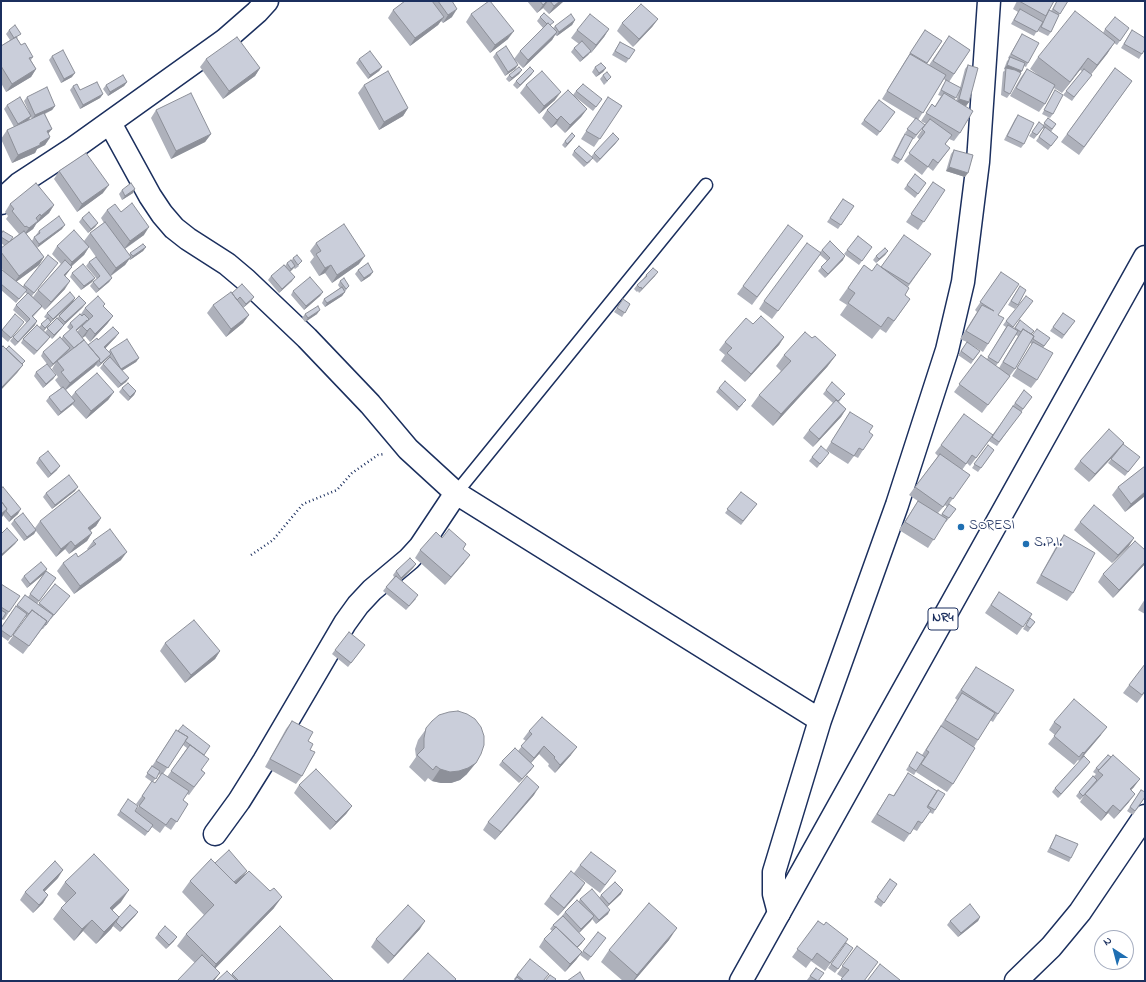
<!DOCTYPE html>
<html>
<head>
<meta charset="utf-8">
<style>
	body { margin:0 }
	#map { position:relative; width:1146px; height:982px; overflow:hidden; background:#fff; font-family:"Indie Flower",sans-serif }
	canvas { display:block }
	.frame { position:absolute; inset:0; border:2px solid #1b2f5e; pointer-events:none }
	.north { position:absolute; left:1094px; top:930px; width:40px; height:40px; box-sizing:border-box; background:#fff; border:1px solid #a4acbf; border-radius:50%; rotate:324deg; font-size:11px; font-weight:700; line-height:16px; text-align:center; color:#1b2f5e }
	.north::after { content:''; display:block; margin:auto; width:14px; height:18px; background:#1f6fb2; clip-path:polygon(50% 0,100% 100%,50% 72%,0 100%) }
</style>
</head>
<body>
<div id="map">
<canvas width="1146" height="982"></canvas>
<div class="frame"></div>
<div class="north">N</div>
</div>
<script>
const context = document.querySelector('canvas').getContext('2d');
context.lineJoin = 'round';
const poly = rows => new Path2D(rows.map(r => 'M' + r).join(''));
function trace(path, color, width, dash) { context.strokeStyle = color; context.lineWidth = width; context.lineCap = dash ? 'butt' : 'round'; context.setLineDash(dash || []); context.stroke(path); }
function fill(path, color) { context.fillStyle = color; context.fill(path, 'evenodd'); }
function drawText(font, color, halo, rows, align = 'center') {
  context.font = font + ' "Indie Flower",sans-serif'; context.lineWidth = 3.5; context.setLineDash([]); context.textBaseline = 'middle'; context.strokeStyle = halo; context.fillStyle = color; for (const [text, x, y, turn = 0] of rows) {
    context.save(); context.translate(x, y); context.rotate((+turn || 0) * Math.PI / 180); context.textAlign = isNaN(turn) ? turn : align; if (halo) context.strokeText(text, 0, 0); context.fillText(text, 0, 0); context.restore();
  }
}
const service = poly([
	[456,493,706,185]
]);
const minor = poly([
	[110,123,150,196,162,214,174,228,188,239,227,264,246,280,307,338,370,404,408,449,456,493,820,720],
	[1,203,6,196,19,184,74,148,225,40,257,12,267,1],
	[215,834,239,801,264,761,345,623,358,605,372,590,409,559,420,547,456,493],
	[779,913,774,894,774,872,820,720,897,505,947,350,963,282,978,162,989,1],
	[1016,981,1051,947,1080,912,1145,816]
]);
const trunk = poly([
	[741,981,1145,257]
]);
trace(service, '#1b2f5e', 15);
trace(minor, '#1b2f5e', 25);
trace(trunk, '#1b2f5e', 25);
trace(poly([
	[251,555,273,540,303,504,337,490,352,473,378,455,384,454]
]), '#1b2f5e', 2.5, [1, 3]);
trace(service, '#fff', 12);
trace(minor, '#fff', 22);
trace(trunk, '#fff', 22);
fill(poly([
	[405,1,452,1,452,17,443,23,441,21,438,25,410,46,388,18,393,10],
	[527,1,564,1,549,14,543,8,537,13],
	[1017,1,1054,1,1049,10,1051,11,1057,1,1068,1,1059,15,1051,32,1048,36,1038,31,1042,22,1034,36,1011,24,1018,12,1013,9],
	[471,14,508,39,490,53,466,22],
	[540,17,553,28,555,26,575,20,572,25,557,36,555,35,552,40,523,68,514,59,520,51,543,28,537,21],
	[658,19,652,27,633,47,617,31,622,23],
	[1129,28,1117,45,1114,43,1107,54,1091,74,1072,101,1063,95,1082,71,1080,70,1062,93,1054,88,1045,104,1039,112,1010,96,1021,77,1027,69,1038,75,1030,69,1038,57,1103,33,1105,29],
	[609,29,604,37,591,53,590,53,588,55,580,62,571,52,574,48,579,44,571,38,577,30],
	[9,30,18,38,17,38,21,45,33,57,31,60,36,69,31,77,6,92,1,83,1,46,10,40,6,34],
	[925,30,942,41,927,64,929,65,949,36,970,50,949,82,960,88,965,69,968,65,969,102,966,106,964,106,960,133,954,141,949,139,945,145,950,148,933,171,928,167,922,175,904,161,920,140,917,137,926,124,921,121,932,104,935,106,941,96,938,95,943,85,946,81,944,79,918,120,925,125,914,139,912,139,901,160,898,164,891,160,902,138,905,134,910,137,905,133,915,119,882,99,905,61],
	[959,92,956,101,954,100],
	[1132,30,1142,54,1139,59,1121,48],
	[1022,34,1028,63,1026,67,1024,66,1010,94,1007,98,1001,95,1003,72,1005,70,1004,69,1007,61,1009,59,1008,58],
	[620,42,635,50,626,63,612,55],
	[496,53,518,65,515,69,505,76,493,57],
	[52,56,72,77,61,83,49,60],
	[206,59,260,68,255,76,223,99,200,67],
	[359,59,382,67,379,71,368,79,356,63],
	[595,67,606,68,603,72,596,77,592,72],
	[1115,68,1132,81,1079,155,1061,142],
	[522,70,519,74,509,82,506,79,509,75],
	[534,71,531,75,517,89,513,85,516,81],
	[603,75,608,81,604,85,600,79],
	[127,82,124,86,108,96,103,89,106,85],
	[364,85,408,108,403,116,379,130,358,93],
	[526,85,555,100,539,114,520,93],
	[73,86,80,90,103,94,100,98,80,109,70,90],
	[1055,90,1053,114,1050,118,1042,114],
	[576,91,602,99,593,111,574,96,587,109,581,117,565,133,556,124,551,128,542,118,547,110,573,95],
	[27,97,55,106,52,110,45,114,52,129,48,134,50,138,45,145,37,149,35,153,12,163,1,139,7,130,14,127,4,109,7,105,29,112,24,101],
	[31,117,32,119,28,121],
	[608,97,622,106,594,147,581,139],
	[879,100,895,112,877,136,861,124],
	[156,110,211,134,205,142,171,159,151,118],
	[1018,115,1024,144,1021,148,1004,140,1015,119],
	[1048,118,1056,124,1051,132,1058,137,1048,150,1036,141,1044,129,1043,128,1034,139,1029,136,1032,132,1043,125],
	[572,140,565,148,562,145,565,141],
	[616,143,597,163,592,158,590,162,584,167,572,155,574,151,591,157,594,153],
	[954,150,965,177,946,171,951,154],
	[59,171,103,193,77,212,54,179],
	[915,174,926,183,915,198,904,189],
	[933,182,945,190,918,230,906,222],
	[122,190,133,193,122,200,119,194],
	[843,199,854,206,838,229,827,222],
	[10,204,54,205,49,213,36,224,33,229,26,234,32,241,34,237,36,236,36,235,39,231,62,229,37,247,44,257,39,265,16,282,22,287,24,285,55,267,32,296,33,297,38,290,61,264,52,254,57,246,84,241,90,233,104,223,101,218,107,210,121,212,144,235,125,249,129,255,130,253,146,247,143,251,130,260,129,259,125,265,111,276,112,278,109,282,96,293,90,286,93,282,97,279,86,266,89,262,101,264,89,247,84,255,72,266,72,267,65,276,65,289,45,310,42,307,33,317,35,325,15,346,10,341,13,337,27,323,13,310,16,305,27,294,25,292,16,303,1,290,1,272,4,272,1,267,1,248,5,246,1,243,1,234,11,240,19,234,6,219,8,216,5,212],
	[82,218,98,223,95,227,88,233,79,222],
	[803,236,752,305,737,294,743,286],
	[858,236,872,247,859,265,844,254],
	[316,243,359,264,332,283,325,273,319,276,310,262,314,257,310,251],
	[822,250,843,260,825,278,818,271,827,261,820,255,772,319,759,309,764,301,820,252],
	[888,251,885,255,876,263,873,260,876,256],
	[931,254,908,287,905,295,910,299,886,333,880,329,872,339,840,315,847,305,839,300,864,265,872,271,881,267],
	[293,258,299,266,295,269,294,268,290,271,292,281,279,293,268,280,271,276,285,266,287,263,292,260],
	[358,270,373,272,370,276,361,282,355,274],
	[1001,272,998,315,988,344,983,352,968,343,980,351,971,364,958,355,967,342,960,339,977,312,975,310],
	[72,273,95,278,92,282,81,290,70,277],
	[646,275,655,276,639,293,638,291,637,292,634,289,637,285,643,279],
	[340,281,349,286,342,296,325,307,322,303,324,299,340,288,338,285],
	[1020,286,1018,305,1015,309,1008,305],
	[293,291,323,292,320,296,304,310,291,295],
	[232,293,254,297,251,301,243,308,249,315,243,323,226,337,207,313,213,305],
	[623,299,630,304,622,317,614,312],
	[73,302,51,322,48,326,44,331,45,332,59,316,83,307,64,325,61,329,52,339,50,337,34,355,21,343,23,339,39,327,47,319,44,317,47,313],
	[105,304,103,306,113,316,107,324,90,342,85,336,82,338,88,345,98,340,116,337,105,348,108,352,110,350,139,358,136,362,122,371,129,378,126,382,118,388,100,368,103,364,109,358,109,357,98,367,96,365,94,367,66,390,71,397,75,392,114,392,108,400,86,419,72,404,58,416,46,401,49,397,61,388,55,380,58,377,52,369,56,362,50,368,41,356,43,352,61,339,63,336,70,330,67,327,70,323,81,314,85,308],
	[81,327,77,332,76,331],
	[1030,305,1013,327,1014,328,1020,320,1032,335,1050,338,1043,348,1037,380,1031,388,1012,376,1032,344,1030,343,1015,369,982,413,954,392,981,355,987,359,1006,327,1003,325,1006,321],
	[1016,335,1018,336,999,368,996,366],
	[1063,313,1075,321,1062,339,1050,331],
	[15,314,21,326,8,342,1,336,1,332],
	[305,314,317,314,305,322,302,318],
	[753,324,784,337,779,345,745,382,721,361,725,355,719,350,725,342],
	[812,338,836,355,827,367,773,426,751,406,759,395,781,371,776,366,784,355],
	[36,372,56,375,53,379,43,388,34,376],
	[122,388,136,391,134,395,128,401,119,392],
	[719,388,743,404,737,411,716,392],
	[826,390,842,398,839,402,846,409,841,417,813,447,803,438,809,430,833,403,823,394],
	[1024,390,1032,397,997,446,989,441,970,466,967,463,962,470,970,475,949,504,956,509,946,522,945,522,928,548,899,530,918,501,909,495,938,456,935,453,941,445,993,434,1013,407,1012,407],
	[945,505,947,507,941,515,938,513],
	[850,412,869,432,863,450,858,458,854,456,848,464,826,450],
	[988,445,994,450,978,472,972,468],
	[1119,449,1140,457,1125,476,1108,463,1117,452,1089,482,1074,469,1080,461],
	[812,457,826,457,817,468,809,461],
	[39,458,57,470,48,478,36,463],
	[1145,466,1145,496,1125,512,1112,495,1118,487],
	[1,488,18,514,9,522,3,515,2,517],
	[75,491,52,509,43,497,46,493],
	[741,492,757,504,741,525,725,513],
	[101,518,96,526,90,530,92,533,87,541,69,554,65,549,56,557,36,531,34,534,24,541,11,524,14,520,35,528,40,521],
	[1080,522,1129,546,1112,563,1074,530],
	[1064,535,1073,593,1067,601,1036,583,1058,543],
	[442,538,466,544,463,549,464,563,445,585,415,558,420,550],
	[93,541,121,560,74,594,57,571,63,563,78,557,88,550,87,549],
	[416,564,413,568,401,580,416,599,406,610,383,591,394,577,393,575,396,571],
	[1145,564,1113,598,1098,582,1103,574],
	[47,569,44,574,27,588,21,580,24,576],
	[46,571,56,578,37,604,38,605,55,584,67,600,51,619,51,618,43,629,42,629,23,654,8,643,26,617,25,617,8,641,1,636,1,627,25,595,28,597],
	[1,584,9,612,4,620,2,619,1,621],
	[999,592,1032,614,1017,635,985,613],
	[1145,599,1145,614,1138,610],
	[1030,618,1035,622,1028,632,1023,629],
	[165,643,220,651,215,659,185,683,160,651],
	[362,649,348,667,332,654,335,650],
	[976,667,998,714,993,722,990,720,974,747,953,784,947,792,916,772,923,760,914,775,906,770,915,756,922,755,957,700,955,698],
	[1129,685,1145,692,1137,703,1123,693],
	[292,721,308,741,310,750,302,776,296,784,265,767,286,729],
	[432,721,467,774,460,780,451,783,441,783,432,781,428,778,425,782,409,767,416,757,415,749,418,740],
	[1054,722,1101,735,1079,761,1078,760,1074,765,1048,744,1055,735,1049,730],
	[176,730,204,755,202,770,205,773,189,795,187,794,183,800,188,804,171,830,165,826,160,833,152,827,145,836,117,815,120,811,135,811,139,806,136,804,152,782,145,777],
	[183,745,187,748,167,777,163,774],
	[159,774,160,775,155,783,153,782],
	[529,731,571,755,555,773,548,766,549,764,539,754,531,763,531,770,519,783,499,765,502,761,518,751,526,741,523,739],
	[1087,766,1058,798,1052,792,1055,788],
	[1096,768,1134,787,1131,790,1129,802,1114,819,1108,813,1101,821,1080,802,1085,794,1096,782,1080,800,1076,796,1079,792,1096,774,1093,772],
	[908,773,927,808,935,794,935,810,933,814,929,812,917,831,913,829,904,842,871,822,889,794,893,796],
	[299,785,352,806,346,814,330,830,294,793],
	[1141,790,1145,797,1133,815,1127,811],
	[534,795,495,840,483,830,488,822],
	[1056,835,1071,858,1069,862,1047,852,1054,839],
	[215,863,242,878,274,908,215,968,195,963,177,946,186,934,204,915,182,892,190,881],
	[580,865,610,879,600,893,575,874,585,883,580,891,558,916,544,904,550,896,574,873],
	[58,878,44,892,48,895,43,903,33,913,20,900,25,892],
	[890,879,897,884,881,907,874,902],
	[65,882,121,902,112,910,119,917,138,912,135,916,120,932,113,926,111,929,96,944,83,931,74,941,53,919,61,908,66,903,57,894],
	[621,894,607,907,608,914,596,924,592,919,579,933,582,943,577,948,582,952,576,960,565,972,539,947,544,939,552,931,550,929,553,925,562,916,565,912,579,901,580,899,599,898,601,895],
	[980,917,978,921,958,937,947,925,950,921],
	[818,921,824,925,848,939,825,971,811,961,806,968,792,957],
	[420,929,388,964,371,947,376,939],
	[158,934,174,941,166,949,155,938],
	[606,938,588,961,580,955,583,951],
	[669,940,634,981,623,981,601,962,609,950],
	[846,943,853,948,835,973,828,968],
	[857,946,864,981,840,981,843,978,837,974],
	[816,968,818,981,809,981,807,980],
	[232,974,334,981,216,981,231,975],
	[549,974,543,981,514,981,515,980,514,979,517,975]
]), '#aeb1bb');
fill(poly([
	[547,1,548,1,543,8,537,13,543,5],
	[560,1,564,1,549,14,554,6],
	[457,9,452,17,443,23,448,15],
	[444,17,438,25,410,46,415,38],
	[658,19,652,27,633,47,639,39],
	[575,20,572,25,557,36,559,32],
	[609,29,604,37,591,53,596,45],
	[514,31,508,39,490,53,495,45],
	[557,32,552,40,523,68,528,60],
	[1115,42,1107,54,1089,77,1097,65],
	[591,51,588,55,580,62,583,58],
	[1088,58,1080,70,1062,93,1070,82],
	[518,65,515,69,505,76,508,72],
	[1007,65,1022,71,1019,75,1006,68,1004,69],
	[382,67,379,71,368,79,370,75],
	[260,68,255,76,223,99,229,91],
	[606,68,603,72,596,77,599,73],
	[36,69,31,77,6,92,12,84],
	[522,70,519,74,509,82,512,78],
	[534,71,531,75,517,89,520,85],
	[75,73,72,77,61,83,64,79],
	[127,82,124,86,108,96,110,92],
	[561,92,555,100,539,114,544,106],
	[103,94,100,98,80,109,83,105],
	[959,99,969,102,966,106,956,103],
	[55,106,52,110,32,119,35,115],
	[408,108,403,116,379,130,384,122],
	[587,109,581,117,565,133,570,125],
	[31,116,28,120,15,128,18,124],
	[561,116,556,124,551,128,557,120],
	[52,129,46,136,47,131],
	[211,134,205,142,171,159,176,151],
	[575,136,572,140,565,148,567,144],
	[50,137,45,145,37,149,35,153,12,163,18,155,40,143],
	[619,139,616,143,597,163,600,159],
	[949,167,968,173,965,177,946,171],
	[109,185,103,193,77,212,82,204],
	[135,189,133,193,122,200,125,196],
	[54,205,49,213,36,224,41,216],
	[38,221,33,229,23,236,29,228],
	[98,223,95,227,88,233,91,229],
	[65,225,62,229,37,248,39,244],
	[149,227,144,235,124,249,130,241],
	[89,247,84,255,67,270,72,262],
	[146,247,143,251,130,260,133,256],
	[888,251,885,255,876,263,879,259],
	[365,256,359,264,332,283,337,275],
	[845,256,843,260,825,278,828,274],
	[44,257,39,265,13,284,19,276],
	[131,257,125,265,110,276,116,268],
	[331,265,325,273,319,276,325,268],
	[295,266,292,270,288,273,291,269],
	[72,267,66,275,58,283,64,275],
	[373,272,370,276,361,282,364,278],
	[658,272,655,276,639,293,642,289],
	[295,277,292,281,279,293,282,289],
	[95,278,92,282,81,290,84,286],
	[112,278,109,282,96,293,99,289],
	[70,281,65,289,45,310,51,302],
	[323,292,320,296,304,310,306,306],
	[345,292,342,296,325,307,327,303],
	[254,297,251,301,243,308,246,304],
	[75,298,73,302,50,323,53,319],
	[86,303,83,307,63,326,65,322],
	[320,310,317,314,305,322,308,318],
	[249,315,243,323,226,337,231,329],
	[113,316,107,324,90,342,95,334],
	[87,320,84,324,73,334,76,330],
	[37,321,35,325,15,346,18,342],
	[51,322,48,326,42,332,45,328],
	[64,325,61,329,52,339,54,335],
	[90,328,85,336,81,339,87,331],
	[119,333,116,337,102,352,104,347],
	[50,337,47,341,34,355,37,351],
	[784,337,779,345,745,382,751,374],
	[70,348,67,352,50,368,53,364],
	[111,354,108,358,98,367,101,363],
	[836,355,827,367,773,426,781,414],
	[139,358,136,362,118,373,121,369],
	[100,359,94,367,64,391,70,383],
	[23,365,17,373,1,390,1,388],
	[56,375,53,379,43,388,46,384],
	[129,378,126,382,118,388,121,384],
	[136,391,134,395,128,401,130,397],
	[114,392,108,400,86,419,91,411],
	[75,401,72,405,58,416,61,412],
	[846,409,841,417,813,447,819,439],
	[1124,443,1118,451,1089,482,1095,474],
	[60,466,57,470,48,478,51,474],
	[78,487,75,491,52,509,55,505],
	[1145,492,1145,496,1125,512,1131,504],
	[7,509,2,517,1,518,1,514],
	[21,509,18,514,9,522,11,517],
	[101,518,96,526,83,536,88,528],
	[36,530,34,534,24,541,27,537],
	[92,533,87,541,69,554,75,546],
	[1134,538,1129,546,1112,563,1118,555],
	[18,540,15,544,1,557,1,555],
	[71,541,65,549,56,557,61,549],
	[127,552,121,560,74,594,80,586],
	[470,555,464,563,445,585,451,577],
	[1145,562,1145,564,1113,598,1119,590],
	[416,564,413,568,399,582,401,578],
	[47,569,44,574,27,588,30,584],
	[220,651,215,659,185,683,191,675],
	[1107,727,1101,735,1079,761,1084,753],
	[544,746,539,754,528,766,534,758],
	[577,747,571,755,555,773,560,765],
	[1090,762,1087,766,1058,798,1061,794],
	[476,763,467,774,460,780,451,783,441,783,432,781,440,769],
	[534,766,531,770,519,783,522,779],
	[1140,779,1134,787,1124,797,1130,789],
	[1097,780,1094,784,1080,800,1083,796],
	[539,787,534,795,495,840,501,832],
	[1135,794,1129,802,1114,819,1120,811],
	[1113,805,1108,813,1101,821,1106,813],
	[352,806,346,814,330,830,336,822],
	[63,870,58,878,38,898,43,890],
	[247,871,242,879,227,892,233,884],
	[585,883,580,891,558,916,564,908],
	[129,890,121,902,102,920,110,908],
	[623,890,621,894,606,908,609,904],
	[48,895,43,903,33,913,39,905],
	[282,897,274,908,208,976,216,964],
	[610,910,608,914,596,924,599,920],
	[138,912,135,916,120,932,122,928],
	[594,916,591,921,579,933,581,929],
	[119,917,111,929,96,944,104,932],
	[980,917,978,921,958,937,961,933],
	[92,920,83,931,74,941,82,929],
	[425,921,420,929,388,964,394,956],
	[677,928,669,940,634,981,633,981,637,975],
	[177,937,174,941,166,949,169,945],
	[585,939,582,943,573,952,575,948],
	[582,952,576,960,565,972,570,964],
	[220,973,214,981,212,981]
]), '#8d9099');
const building = poly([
	[405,1,432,1,444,17,415,38,393,10,405,1],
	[438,1,452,1,457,9,448,15,438,1],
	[489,1,490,1,514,31,495,45,471,14,489,1],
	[540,1,547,1,543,5,540,1],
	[550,1,560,1,554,6,550,1],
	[1019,1,1054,1,1046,16,1019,1],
	[1057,1,1068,1,1060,14,1053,9,1057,1],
	[641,4,658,19,639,39,622,23,641,4],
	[1020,9,1043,22,1037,32,1014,20,1020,9],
	[1049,10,1059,15,1051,32,1041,27,1049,10],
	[1075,11,1115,42,1097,65,1088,58,1070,82,1038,57,1075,11],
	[544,13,554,22,550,25,548,23,547,24,540,17,544,13],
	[571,14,575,20,559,32,555,26,571,14],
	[590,14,609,29,596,45,577,30,590,14],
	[1115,17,1129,28,1120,41,1105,29,1115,17],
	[548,23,557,32,528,60,520,51,548,23],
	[15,25,21,34,16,37,14,38,9,30,15,25],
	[925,30,942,41,927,63,910,53,925,30],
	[1132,30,1145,38,1145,49,1142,54,1124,44,1132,30],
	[1022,34,1039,43,1028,63,1011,54,1022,34],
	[949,36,970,50,954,74,933,61,949,36],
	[16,37,21,45,25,43,33,57,29,58,36,69,12,84,1,66,1,46,16,37],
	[237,37,260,68,229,91,206,59,237,37],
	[582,41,591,51,583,58,574,48,582,41],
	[620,42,635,50,629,59,615,51,620,42],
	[506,46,518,65,508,72,496,53,506,46],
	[63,50,75,73,64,79,52,56,63,50],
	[370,51,382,67,370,75,359,59,370,51],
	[910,54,946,75,923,113,887,91,910,54],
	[1010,57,1025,63,1022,71,1007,65,1010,57],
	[601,63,606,68,599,73,595,67,601,63],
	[968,65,978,68,969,102,959,99,968,65],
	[519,67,522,70,512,78,509,75,519,67],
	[530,67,534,71,520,85,516,81,530,67],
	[1006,68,1015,70,1021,73,1010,94,1004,91,1006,68],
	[1115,68,1132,81,1084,147,1067,134,1115,68],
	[1027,69,1055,85,1045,104,1016,88,1027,69],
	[1084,69,1092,75,1074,97,1066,91,1084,69],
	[388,71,408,108,384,122,364,85,388,71],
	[542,71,561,92,544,106,526,85,542,71],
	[607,72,611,77,607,81,603,75,607,72],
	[123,75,127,82,110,92,106,85,123,75],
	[946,80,961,88,956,98,941,90,946,80],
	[97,82,103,94,83,105,73,86,77,84,80,90,97,82],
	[583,84,602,99,596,107,576,91,583,84],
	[47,87,55,106,35,115,27,97,47,87],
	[568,90,587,109,570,125,561,116,557,120,547,110,568,90],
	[1055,90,1063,95,1053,114,1044,110,1055,90],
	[191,93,211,134,176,151,156,110,191,93],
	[944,93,973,111,960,133,926,113,932,104,935,107,944,93],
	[20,97,31,116,18,124,7,105,20,97],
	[608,97,622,106,600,139,586,131,608,97],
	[879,100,895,112,880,132,864,120,879,100],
	[44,113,52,129,47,131,50,137,40,143,40,145,18,155,7,130,44,113],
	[1018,115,1034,123,1024,144,1007,136,1018,115],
	[916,118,925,125,916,135,907,129,916,118],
	[1048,118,1056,124,1052,129,1044,123,1048,118],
	[930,119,952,135,945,144,950,148,938,163,933,159,928,167,909,153,925,132,922,129,930,119],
	[1039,122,1044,126,1037,135,1032,132,1039,122],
	[1045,127,1058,137,1051,146,1039,137,1045,127],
	[572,133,575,136,567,144,565,141,572,133],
	[613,133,619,139,600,159,594,153,613,133],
	[905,134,913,138,901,160,894,156,905,134],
	[579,146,593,158,587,163,574,151,579,146],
	[954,150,973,155,968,173,949,167,954,150],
	[86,153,109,185,82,204,59,171,86,153],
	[915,174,926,183,918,194,907,185,915,174],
	[933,182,945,190,924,222,911,214,933,182],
	[36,183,54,205,41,216,40,214,36,218,38,221,29,228,26,226,25,227,12,211,14,209,10,204,36,183],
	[131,183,135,189,125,196,122,190,131,183],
	[843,199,854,206,841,225,830,218,843,199],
	[132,203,149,227,130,241,107,210,115,204,121,212,132,203],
	[89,212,98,223,91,229,82,218,89,212],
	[59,216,65,225,39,244,34,237,40,233,39,231,59,216],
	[105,222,131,257,116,268,90,233,105,222],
	[344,224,365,256,337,275,331,265,325,268,316,254,321,251,316,243,344,224],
	[788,225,803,236,757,297,743,286,788,225],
	[74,230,89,247,72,262,57,246,74,230],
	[3,231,13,237,11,240,9,242,1,237,1,234,3,231],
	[24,231,44,257,19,276,1,252,1,248,24,231],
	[904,235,931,254,909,284,881,267,904,235],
	[858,236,872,247,862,261,847,250,858,236],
	[830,241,845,256,828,274,821,267,830,258,822,250,830,241],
	[807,243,821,253,778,311,764,301,807,243],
	[143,244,146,247,133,256,130,253,143,244],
	[885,248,888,251,879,259,876,256,885,248],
	[48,255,58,263,34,293,24,285,48,255],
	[297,255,302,261,298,265,293,258,297,255],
	[96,257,112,278,99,289,93,282,100,276,89,262,96,257],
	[65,260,72,267,64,275,70,281,51,302,38,290,65,260],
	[291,260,295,266,291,269,287,263,291,260],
	[368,263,373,272,364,278,358,270,368,263],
	[83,264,95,278,84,286,72,273,83,264],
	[877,264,909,288,905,295,910,299,894,321,888,317,881,327,848,303,855,293,848,288,864,265,872,271,877,264],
	[284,265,295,277,282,289,271,276,284,265],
	[653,268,658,272,642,289,641,287,640,288,637,285,647,276,646,275,653,268],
	[2,270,27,290,19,299,1,284,1,272,2,270],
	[1001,272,1019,284,998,315,1004,318,988,344,966,331,982,305,994,311,980,302,1001,272],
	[310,277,323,292,306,306,293,291,310,277],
	[344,278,349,286,346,289,340,281,344,278],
	[242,284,254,297,246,304,240,297,237,300,232,293,242,284],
	[1020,286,1026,290,1018,305,1011,301,1020,286],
	[342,287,345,292,327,303,324,299,342,287],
	[70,292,75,298,53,319,47,313,70,292],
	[231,292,249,315,231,329,213,305,231,292],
	[28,293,42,306,32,316,37,321,18,342,13,337,30,319,16,305,28,293],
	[79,296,86,303,65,322,59,316,79,296],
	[98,296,105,304,103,306,113,316,95,334,90,328,87,331,82,326,93,316,85,308,98,296],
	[1026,296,1033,301,1013,327,1006,321,1026,296],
	[623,299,630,304,625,313,617,308,623,299],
	[318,306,320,310,308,318,305,314,318,306],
	[1063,313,1075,321,1064,335,1053,327,1063,313],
	[15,314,24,322,11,338,2,330,15,314],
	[80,314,82,316,84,314,89,319,87,321,87,320,76,330,84,340,74,348,63,336,73,327,70,323,80,314],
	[761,316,784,337,751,374,727,353,732,348,725,342,746,318,753,324,761,316],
	[48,318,51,322,45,328,41,324,48,318],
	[57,318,64,325,54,335,47,328,57,318],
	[1020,320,1034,331,1031,334,1023,329,1021,332,1015,328,1020,320],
	[37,325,50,337,37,351,23,339,37,325],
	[1008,325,1018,331,998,363,988,357,1008,325],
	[113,327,119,333,104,347,111,354,101,363,99,361,100,359,88,345,97,338,98,340,113,327],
	[1023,329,1034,336,1015,369,1003,362,1023,329],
	[1037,329,1050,338,1044,346,1033,339,1034,336,1032,335,1037,329],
	[805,332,812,338,815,336,836,355,781,414,759,395,791,361,784,355,805,332],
	[60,337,70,348,53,364,43,352,60,337],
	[127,339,139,358,121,369,110,350,127,339],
	[84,340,100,359,70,383,61,372,64,370,57,361,84,340],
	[967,342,980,351,973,360,961,351,967,342],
	[1033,342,1053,353,1037,380,1017,368,1033,342],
	[3,346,23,365,1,388,1,348,3,346],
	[9,346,25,361,22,364,6,349,9,346],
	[981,355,1010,376,988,405,959,384,981,355],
	[110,357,129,378,121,384,103,364,110,357],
	[47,364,56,375,46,384,36,372,47,364],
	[97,373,114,392,91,411,75,392,97,373],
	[725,381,746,400,739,407,719,388,725,381],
	[832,382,845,394,838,401,826,390,832,382],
	[128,383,136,391,130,397,122,388,128,383],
	[63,387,75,401,61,412,49,397,63,387],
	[1024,390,1032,397,1023,409,1015,403,1024,390],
	[836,400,846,409,819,439,809,430,836,400],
	[1013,406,1022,412,999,442,992,437,1013,406],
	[850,412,873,426,869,432,873,435,863,450,859,448,854,456,831,442,850,412],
	[964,414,993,435,976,458,972,455,966,464,941,445,964,414],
	[1109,429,1124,443,1095,474,1080,461,1109,429],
	[1123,444,1140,457,1128,472,1111,459,1123,444],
	[988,445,994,450,981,468,974,464,988,445],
	[821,446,829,453,820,464,812,457,821,446],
	[48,451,60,466,51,474,39,458,48,451],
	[940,454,970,475,953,499,950,497,943,507,915,487,940,454],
	[1145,466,1145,492,1131,504,1118,487,1145,466],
	[69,475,78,487,55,505,46,493,69,475],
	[3,487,21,509,11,517,6,511,7,509,1,501,1,488,3,487],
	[79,490,101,518,88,528,92,533,75,546,71,541,61,549,40,521,79,490],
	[741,492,757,504,743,521,727,509,741,492],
	[1,501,7,509,1,514,1,501],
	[918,501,947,519,934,540,905,522,918,501],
	[949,504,956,509,949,518,942,514,949,504],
	[1094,505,1134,538,1118,555,1080,522,1094,505],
	[23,513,36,530,27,537,14,520,23,513],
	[7,528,18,540,1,555,1,534,7,528],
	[110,529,127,552,80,586,63,563,76,553,78,557,96,544,93,541,110,529],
	[449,529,466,544,463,549,470,555,451,577,420,550,436,532,442,538,449,529],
	[1064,535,1095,553,1073,593,1041,575,1064,535],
	[1135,541,1145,550,1145,562,1119,590,1103,574,1135,541],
	[410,558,416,564,401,578,396,571,410,558],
	[41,562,47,569,30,584,24,576,41,562],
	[46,571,56,578,39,601,30,594,46,571],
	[396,576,418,595,409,606,386,587,396,576],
	[1,584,20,596,9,612,1,607,1,584],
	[55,584,70,596,54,615,39,603,55,584],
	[999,592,1032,614,1023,627,991,605,999,592],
	[25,595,53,615,46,625,45,625,47,621,32,610,29,614,17,605,25,595],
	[16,606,27,614,11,637,1,630,1,628,16,606],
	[1,610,6,613,1,621,1,610],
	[32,610,47,621,29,646,13,635,32,610],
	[1030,618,1035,622,1030,628,1026,625,1030,618],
	[194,620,220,651,191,675,165,643,194,620],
	[349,632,365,645,351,663,335,650,349,632],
	[1145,664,1145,691,1142,695,1129,685,1145,664],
	[976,667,1014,690,998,714,961,690,976,667],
	[962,693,995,713,978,740,945,720,962,693],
	[1074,699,1107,727,1084,753,1083,752,1079,757,1054,736,1061,727,1054,722,1074,699],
	[458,711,467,714,475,719,481,727,484,736,484,745,481,754,476,763,468,768,459,771,450,772,440,769,436,766,433,770,417,755,424,748,424,738,426,728,432,721,439,715,449,712,458,711],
	[542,717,577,747,560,765,554,758,555,757,544,746,534,758,521,746,532,734,529,731,542,717],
	[292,721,313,732,308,741,313,744,310,750,315,752,302,776,270,759,292,721],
	[183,725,210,746,204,755,185,741,188,737,178,731,183,725],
	[941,726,975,748,953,784,921,764,929,752,926,750,941,726],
	[176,730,188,737,168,768,156,761,176,730],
	[190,745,209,759,201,770,205,773,194,787,171,771,190,745],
	[515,748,534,766,522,779,502,761,515,748],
	[917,752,925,757,916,771,909,766,917,752],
	[1108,755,1111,757,1099,770,1096,768,1108,755],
	[1113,755,1140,779,1130,789,1135,794,1120,811,1113,805,1106,813,1085,794,1103,775,1098,771,1113,755],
	[1084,756,1090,762,1061,794,1055,788,1084,756],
	[152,766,160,771,156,779,147,773,152,766],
	[316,769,352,806,336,822,299,785,316,769],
	[162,773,189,791,183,800,188,804,177,822,171,818,166,825,139,806,145,798,142,796,152,781,155,783,162,773],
	[908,773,937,791,927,807,931,810,922,823,918,821,910,834,877,814,889,794,894,796,908,773],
	[527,776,539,787,501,832,488,822,527,776],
	[1093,776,1097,780,1083,796,1079,792,1093,776],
	[938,790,945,794,935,810,928,806,938,790],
	[1141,790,1145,792,1145,797,1135,811,1130,807,1141,790],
	[128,799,138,806,135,811,153,825,148,832,120,811,128,799],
	[1056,835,1078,844,1071,858,1050,848,1056,835],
	[229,850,247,871,234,882,215,863,229,850],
	[591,852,616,871,605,885,580,865,591,852],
	[94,854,129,890,110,908,119,917,104,932,92,920,82,929,61,908,76,893,65,882,94,854],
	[211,859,236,884,249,871,270,891,274,888,282,897,216,964,186,934,214,905,190,881,211,859],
	[55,861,63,870,43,890,48,895,39,905,25,892,55,861],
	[571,871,585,883,564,908,550,896,571,871],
	[890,879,897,884,884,903,877,897,890,879],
	[615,882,623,890,609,904,601,895,615,882],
	[592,889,610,910,599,920,580,899,592,889],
	[577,900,594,916,581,929,565,912,577,900],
	[649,903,677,928,637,975,609,950,649,903],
	[970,904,980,917,961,933,950,921,970,904],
	[130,905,138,912,122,928,116,922,119,917,130,905],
	[408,905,425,921,394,956,376,939,408,905],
	[563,916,585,939,577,947,556,927,555,927,553,925,563,916],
	[818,921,824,925,826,922,848,939,830,963,817,953,812,960,797,949,818,921],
	[165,926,177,937,169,945,158,934,165,926],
	[280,926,334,981,239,981,232,974,280,926],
	[556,927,582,952,570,964,544,939,556,927],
	[598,932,606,938,591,957,583,951,598,932],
	[846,943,853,948,838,969,831,964,846,943],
	[857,946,878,962,864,981,844,981,841,979,849,970,842,966,857,946],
	[428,953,456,979,454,981,402,981,428,953],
	[202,955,220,973,212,981,177,981,202,955],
	[530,959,549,974,543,981,524,981,517,975,530,959],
	[880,964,900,980,900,981,867,981,880,964],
	[816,968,824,973,818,981,810,976,816,968],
	[227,971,237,981,216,981,227,971],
	[580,972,585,981,567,981,580,972],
	[550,975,556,979,554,981,545,981,550,975],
	[517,977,522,981,514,981,517,977]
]);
fill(building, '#caceda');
trace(building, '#8d9099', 1);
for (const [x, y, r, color] of [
	[961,527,4,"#1f6fb2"],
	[1026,544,4,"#1f6fb2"]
]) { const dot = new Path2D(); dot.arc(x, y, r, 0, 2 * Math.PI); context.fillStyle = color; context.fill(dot); trace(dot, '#fff', 1.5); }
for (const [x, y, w] of [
	[943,619,30]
]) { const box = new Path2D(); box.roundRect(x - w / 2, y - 11, w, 22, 3); context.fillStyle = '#fff'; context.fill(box); trace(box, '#1b2f5e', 1); }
drawText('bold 13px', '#1b2f5e', null, [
	["NR4",943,619]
]);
drawText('14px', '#1b2f5e', '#fff', [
	["SORESI",969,527],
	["S.P.I.",1034,544]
], 'left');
</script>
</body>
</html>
